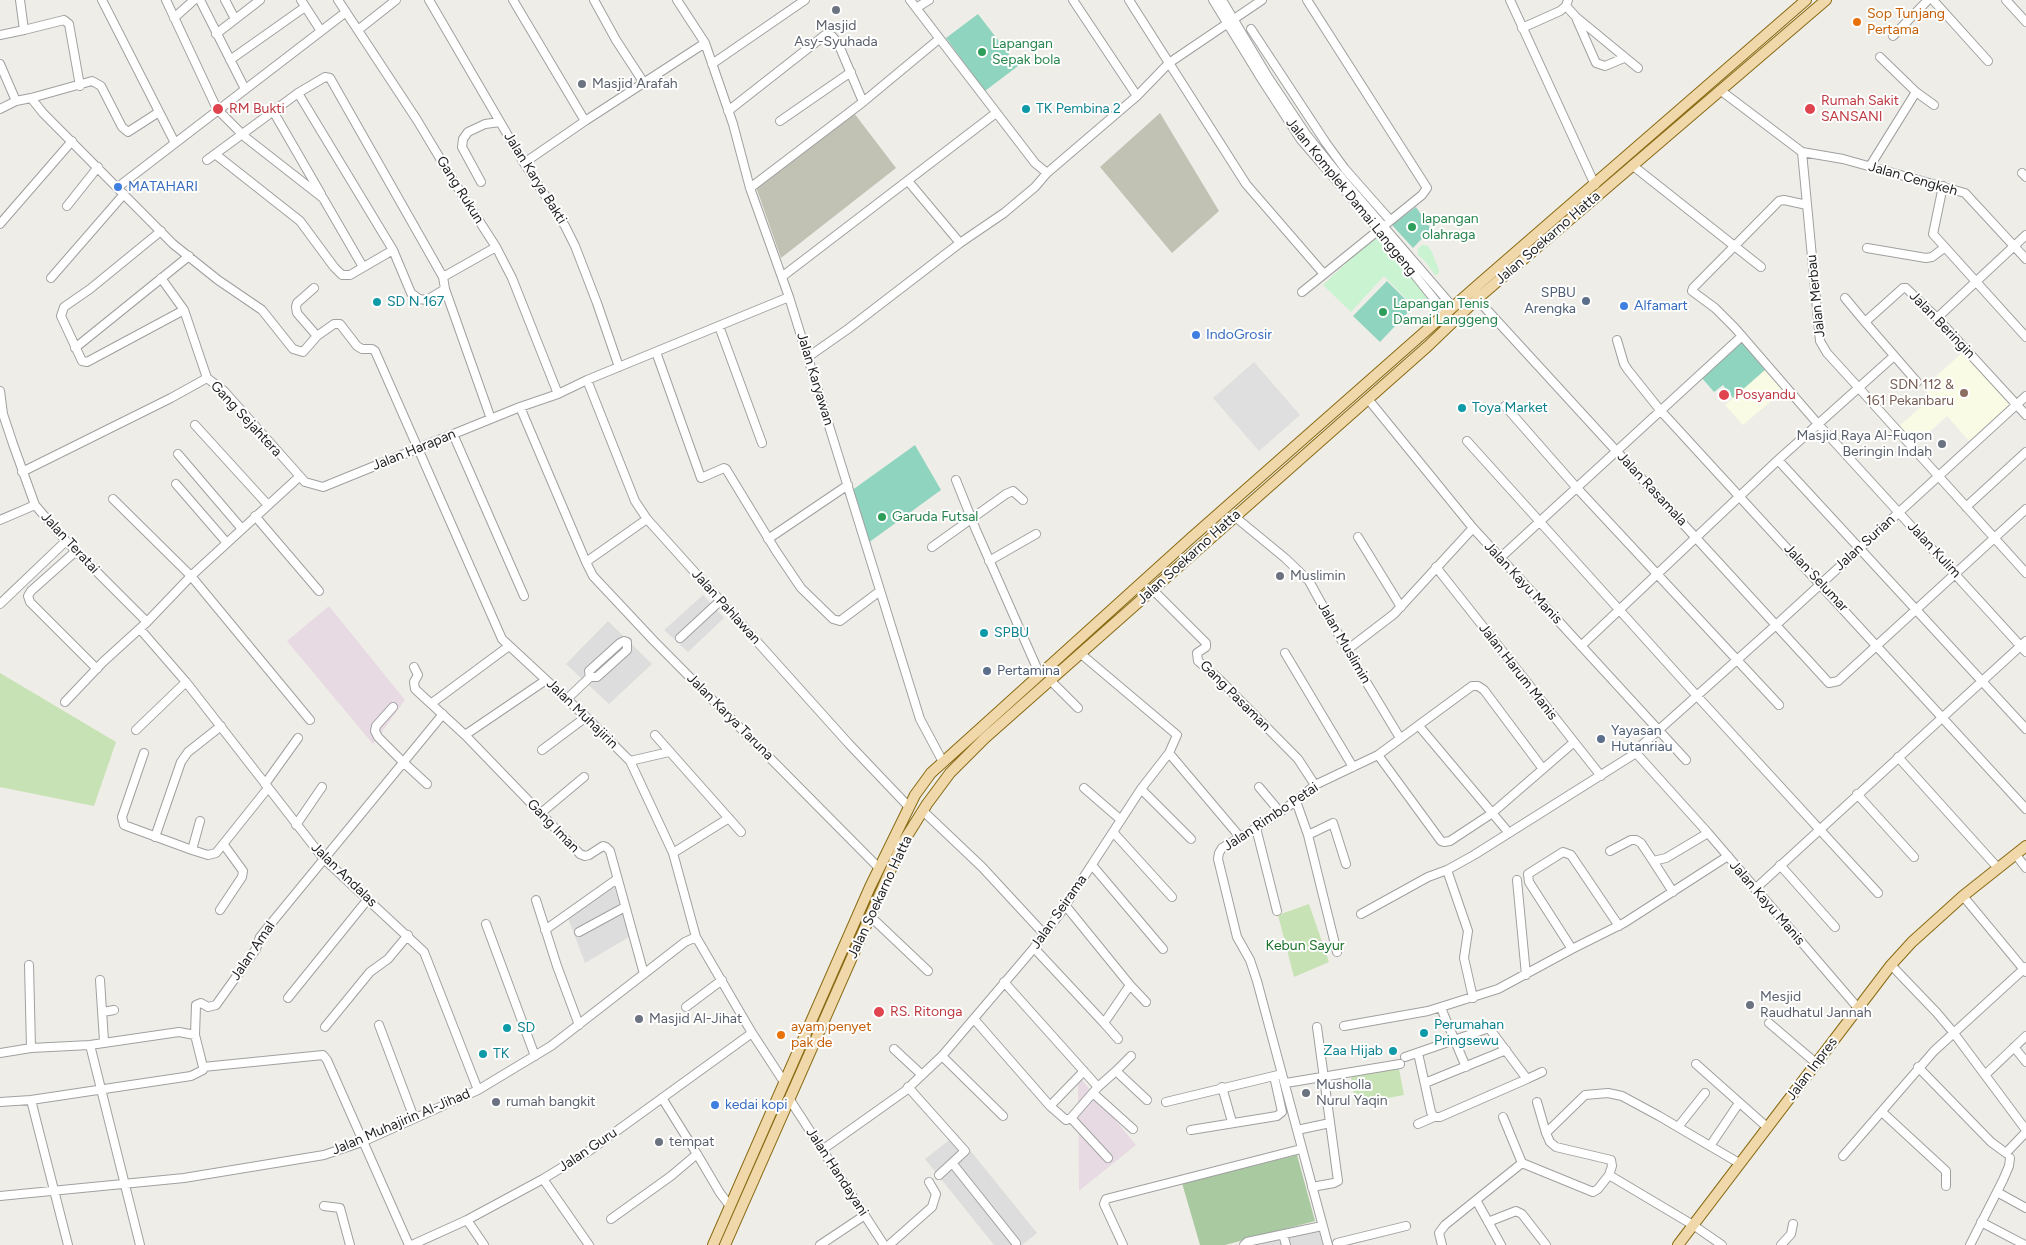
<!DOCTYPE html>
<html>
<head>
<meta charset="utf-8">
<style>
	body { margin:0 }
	canvas { display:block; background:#efede7 }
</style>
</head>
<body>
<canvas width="2026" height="1245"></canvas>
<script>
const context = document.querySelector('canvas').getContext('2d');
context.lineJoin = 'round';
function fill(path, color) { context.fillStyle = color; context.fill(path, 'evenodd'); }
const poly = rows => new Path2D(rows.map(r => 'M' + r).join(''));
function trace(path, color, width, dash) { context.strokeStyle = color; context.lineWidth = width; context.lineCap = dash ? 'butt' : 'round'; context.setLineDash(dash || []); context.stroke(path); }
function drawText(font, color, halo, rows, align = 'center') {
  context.font = font + ' Figtree,sans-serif'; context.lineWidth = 4; context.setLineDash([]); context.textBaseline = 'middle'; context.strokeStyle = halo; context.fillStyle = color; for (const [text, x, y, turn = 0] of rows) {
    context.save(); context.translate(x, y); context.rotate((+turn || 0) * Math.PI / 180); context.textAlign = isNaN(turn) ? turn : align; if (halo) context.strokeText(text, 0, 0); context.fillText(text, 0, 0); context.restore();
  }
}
fill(poly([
	[703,595,724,618,688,652,664,630],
	[608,621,652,664,609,704,566,664],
	[614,886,629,937,585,963,568,918],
	[957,1134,1037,1233,1022,1245,994,1245,925,1159],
	[1319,1230,1323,1245,1257,1245]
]), '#ddd');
fill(poly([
	[329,606,405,700,373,744,287,641],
	[1078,1075,1136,1145,1079,1191]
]), '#e7dae3');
fill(poly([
	[1963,352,2012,405,1970,442,1947,416,1914,446,1898,427,1931,398,1923,388],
	[1766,369,1784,390,1743,425,1725,405]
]), '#f9fbe4');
fill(poly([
	[854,113,896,168,781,258,756,187],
	[1160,113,1219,211,1172,253,1100,167]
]), '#c1c2b4');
fill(poly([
	[0,673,116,742,94,806,0,787],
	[1309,904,1329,962,1294,977,1278,915],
	[1399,1069,1404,1095,1355,1104,1351,1076]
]), '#c7e2b4');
fill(poly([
	[1297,1155,1315,1221,1225,1245,1200,1245,1182,1183]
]), '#a9c9a1');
fill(poly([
	[1377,234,1431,296,1415,308,1384,276,1351,312,1323,285],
	[1422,245,1428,246,1432,252,1439,270,1438,275,1435,275,1425,261,1418,255,1418,249]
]), '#caf3d1');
fill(poly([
	[978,14,1018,66,985,91,946,38],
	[1416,207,1431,229,1413,248,1392,225],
	[1387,281,1413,307,1380,342,1353,316],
	[1741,341,1766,369,1733,398,1723,385,1714,392,1701,377],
	[915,445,941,490,868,543,851,491]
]), '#8fd4bf');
fill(poly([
	[1254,362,1300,415,1259,451,1213,398]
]), '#dfdfdf');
const minor = poly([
	[102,0,175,143],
	[166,0,217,109,245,137,323,198,363,267],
	[200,0,245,89],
	[225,0,235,19],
	[301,0,321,31],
	[338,0,417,120,456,185,496,247,512,278,558,394],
	[429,0,524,163,565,226,575,246,597,303,619,367],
	[513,0,585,121],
	[594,0,616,40,644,83],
	[677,0,705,43,733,124,750,188,789,297,920,719,943,762],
	[910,0,1035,163,1047,173,1137,96,1169,63,1262,0],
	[1073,0,1137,96],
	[1129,0,1246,184,1323,273],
	[1213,0,1259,75,1301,140,1379,230,1446,314],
	[1222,0,1268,77,1306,134,1334,169,1453,307],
	[1510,0,1595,185],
	[1933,0,1988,61],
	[2006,0,2026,22],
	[1566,6,1576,17,1638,68],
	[916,8,929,0],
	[174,18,194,0],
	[1577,20,1596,63,1605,66,1624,58],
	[1522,28,1560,11,1566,6,1568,0],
	[1251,29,1326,143,1345,169,1390,220],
	[24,30,64,20,69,24,80,86],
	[358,30,396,0],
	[216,34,260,0],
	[0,35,24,30,20,0],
	[1893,36,1928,0],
	[230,60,305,7],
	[0,64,16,101],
	[712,64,805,0],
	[1720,90,1802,152,1843,159,1965,193,2026,259],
	[1916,92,1934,105],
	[298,93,393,250,411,293,419,299,427,300,445,289],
	[31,98,43,113,173,244,218,280,262,310,293,349,303,352,317,336,334,324,340,324,357,346,362,349,372,349,375,351,502,639,586,717,630,761,673,853,696,937,752,1033,784,1082],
	[0,109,16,101,31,98,92,81,101,86,122,127,128,132,159,112],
	[273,111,321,194],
	[728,111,825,35,832,36,838,43,863,102],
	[780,121,851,72],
	[1802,152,1820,341,1827,353,1858,387,2026,573],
	[215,154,300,221,334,267,342,275,350,275,393,250],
	[207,160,298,93,325,77,330,78,443,277,445,289,491,419],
	[524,163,585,121,705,43],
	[1632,165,1761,267],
	[1870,166,1916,92,1880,57],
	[2022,173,2026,177],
	[908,181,960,243],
	[481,182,462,147,463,139,468,132,485,124,500,122],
	[1943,186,1933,234,2026,337],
	[118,187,346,12],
	[750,188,863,102,939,39],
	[1807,205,1784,200,1779,201,1693,288,1692,291,1715,308,1735,328,1818,424,2026,652],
	[67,206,98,167],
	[0,224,72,141],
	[161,231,90,289,64,307,61,316,82,361,87,362,184,310],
	[1867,248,1926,258,1932,257,1944,248],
	[783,276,996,113],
	[443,277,496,247],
	[51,278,124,194],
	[161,278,184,310,207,378,224,391,305,482,323,487,520,407,558,394,587,380,789,297],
	[314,288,297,303,296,307,297,313,317,336],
	[1302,292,1422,195,1427,188,1307,0],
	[1845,298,1865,322],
	[1477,299,1829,683,1838,681,2026,509],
	[1937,318,2026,235],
	[719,326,762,443],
	[1617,340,1624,364,1628,370,1660,410,2026,809],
	[75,348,189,256],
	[656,352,701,478,724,468,726,469,776,551,801,588,833,619,840,621,880,591],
	[808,357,848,329,960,243,1004,213,1035,187,1047,173],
	[587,380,635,501,647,519,849,744,909,807],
	[1917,382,1865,322,1903,288,1906,288,1937,318,2026,415],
	[0,391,3,414,13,444,35,505,66,541,147,622],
	[1368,399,1473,528,1686,760],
	[1505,406,1576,487,1779,705],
	[520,407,586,562,647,519],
	[195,425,267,504],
	[453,434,524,596],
	[1467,441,1697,696,1878,893],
	[178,454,242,529],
	[1778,460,1894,356],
	[22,472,171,398,207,378],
	[956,480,976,530,1040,675],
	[176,484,227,543],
	[113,499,191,576,310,720],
	[1966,507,2026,452],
	[255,516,319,591],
	[1234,516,1285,558,1309,581,1347,650,1400,738],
	[0,520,35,505],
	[1358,537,1401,607],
	[768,539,848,485],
	[932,547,1006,494,1013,491,1023,500],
	[76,551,31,591,28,596,30,602,97,669],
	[1500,558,1742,336],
	[989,561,1036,534],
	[586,562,593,576,654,641,879,868],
	[1436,567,1601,776],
	[1152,589,1206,643,1206,647,1197,653,1198,661,1218,678,1298,759,1315,785],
	[0,604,66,541],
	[140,629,186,682,323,858,424,952,478,1090],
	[680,638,720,601],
	[1581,646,1778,460,2026,729],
	[1347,650,1394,614,1473,528],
	[1285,653,1353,767],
	[414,667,418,675,414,682,415,689,465,735,580,854,585,856,589,855,603,846,606,847,610,851,644,974],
	[1050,680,1078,708],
	[567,699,590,677,597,677,627,650,627,642,624,641,620,643,589,671,590,677],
	[65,702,103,662,147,622,191,576,299,477],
	[432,703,509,646],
	[393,707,376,726,375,731,378,737,403,762,427,784],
	[1419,726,1509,833],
	[136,730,186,682],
	[465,735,546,680],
	[655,735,741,832],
	[542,750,586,717],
	[144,753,122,817,124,825,192,850,208,855,216,853,268,788],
	[1169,753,1240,837],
	[1636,753,1708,833,1858,1008],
	[1378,755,1441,841,1444,842,1450,841,1491,814,1573,743],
	[1898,757,1998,868],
	[630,761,669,752],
	[265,784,298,738],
	[1259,787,1280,812],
	[1084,788,1121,820],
	[1141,789,1191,839],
	[1857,794,1914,857],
	[1296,801,1308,835,1337,952],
	[923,811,982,867,1044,934],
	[541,813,584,777],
	[296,825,322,787],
	[1256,828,1277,911],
	[1113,832,1172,897],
	[1308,835,1333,823,1346,864],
	[155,837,181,762,188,752,221,726],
	[192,850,200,821],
	[1610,851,1631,840,1636,840,1641,843,1653,861,1666,858,1708,833],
	[673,853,729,818],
	[2016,855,2026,868],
	[1653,861,1673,892],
	[1092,865,1163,949],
	[1780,865,1835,927],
	[1447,870,1468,931,1464,958,1473,998],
	[1517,880,1526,975],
	[1755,889,2026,641],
	[1963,896,2026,972],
	[536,900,557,966,579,1025],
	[1065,905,1130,985,1146,1002],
	[220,910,242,877,243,871,224,845],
	[1361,914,1428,877,1447,870,1474,855,1636,753,1643,744,1776,625,2026,396],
	[870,916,928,971],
	[486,924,535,1056],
	[545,930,617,879],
	[579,932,625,907],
	[1034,948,1104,1023],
	[1572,949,1529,882,1528,874,1563,852,1571,855,1619,926],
	[29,965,31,1048],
	[1891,965,1937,1013,1953,1032,2026,1130],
	[100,980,104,1041],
	[1004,982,1098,1087],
	[288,998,368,899],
	[686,1007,722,980],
	[1441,1008,1466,1067],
	[103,1012,114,1010],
	[974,1019,1050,1106,1066,1120,1071,1118,1098,1087,1116,1071,1147,1100],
	[1769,1023,1816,1063],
	[379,1025,414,1118],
	[1344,1026,1428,1011,1498,989,1572,949,1624,923,1728,856],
	[325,1027,370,972,388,959,408,935],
	[195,1035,196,1005,201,1003,208,1007,216,1005,256,949,260,937,443,714],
	[1118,1039,1104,1023,1130,985],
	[90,1045,140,1245],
	[2014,1047,2026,1062],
	[894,1049,922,1075],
	[0,1053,31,1048,90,1045,179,1032,195,1035,203,1067,323,1055,327,1060,409,1245],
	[942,1056,1003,1116],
	[1405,1057,1489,1028,1527,1079,1440,1117,1434,1117,1431,1112,1418,1053],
	[1696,1064,1768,1128],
	[1918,1067,1991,1142,2006,1153,2026,1132],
	[1116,1071,1131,1056],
	[1986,1074,2026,1036],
	[1527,1079,1542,1072],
	[1286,1083,1400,1064],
	[1425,1083,1506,1050],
	[908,1087,965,1151,939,1175],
	[1222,1087,1232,1122],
	[1094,1094,1133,1129],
	[662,1098,697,1154,720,1193,730,1206],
	[790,1100,884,1245],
	[0,1102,31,1100],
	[1166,1102,1278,1075],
	[1537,1102,1546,1133],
	[1050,1106,1084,1071],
	[1882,1112,1946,1171,1946,1186],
	[1503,1117,1522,1163,1593,1192,1598,1189,1609,1175],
	[1071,1118,1108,1158],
	[1418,1124,1434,1117],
	[1678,1127,1705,1093],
	[1191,1130,1277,1116,1282,1112,1274,1076],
	[1297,1130,1330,1123],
	[1710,1146,1739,1103],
	[822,1150,905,1091,942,1056,1034,948,1061,912,1141,789,1169,753,1177,735,1081,654],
	[1843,1156,1934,1051,2026,967],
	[953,1164,1016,1243],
	[543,1179,589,1245],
	[1312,1187,1334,1183,1338,1181,1317,1027],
	[1997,1192,2026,1208],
	[0,1196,184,1178,324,1155,362,1142,478,1090,551,1046,685,942,696,937],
	[1476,1200,1501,1245],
	[324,1206,340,1208,350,1245],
	[611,1219,671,1176,697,1154],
	[467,1220,484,1245],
	[1488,1222,1516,1211,1522,1214,1546,1245],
	[1981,1222,2025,1245],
	[1283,1234,1286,1245],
	[68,1245,31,1100,191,1076,203,1070,203,1067],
	[412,1245,467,1220,543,1179,589,1151,752,1033],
	[820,1245,865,1215],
	[889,1245,932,1207,936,1194,929,1182],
	[1123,1245,1104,1204,1106,1199,1301,1149],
	[1244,1245,1247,1242,1322,1226],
	[1328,1245,1257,981,1250,960,1237,937,1218,859,1219,853,1222,848,1256,828,1296,801,1315,785,1378,755,1472,686,1478,686,1484,690,1543,769],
	[1338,1245,1337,1243,1406,1226],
	[1442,1245,1439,1233,1445,1225,1522,1163],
	[1722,1245,1693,1225,1609,1175,1612,1166,1611,1160,1556,1147,1550,1142,1546,1133,1585,1095,1608,1093,1622,1096,1659,1116,1739,1163],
	[1781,1245,1791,1234,1793,1224],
	[1970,1245,2003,1180,2009,1166,2010,1158]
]);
const major = poly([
	[713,1245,870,887,915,795,931,773,1191,538,1479,284,1806,0],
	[725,1245,902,844,927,804,950,773,985,738,1428,346,1477,299,1826,0],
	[1678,1245,1891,965,1912,942,1963,896,2026,846]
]);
trace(minor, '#a0a0a0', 10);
trace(major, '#886b13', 12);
trace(minor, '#fff', 8);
trace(major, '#f0d8ab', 10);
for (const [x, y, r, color] of [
	[836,10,5,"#6b7280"],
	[1857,22,5,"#e8710a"],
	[982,52,5,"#2e9e5b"],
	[582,84,5,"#6b7280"],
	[218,109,6,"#e0444e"],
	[1026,109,5,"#0f9aa8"],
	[1810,109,6,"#e0444e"],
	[118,187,5,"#3f7fe0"],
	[1412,227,5,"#2e9e5b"],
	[1586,301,5,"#5c6f8a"],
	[377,302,5,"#0f9aa8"],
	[1624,306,5,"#3f7fe0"],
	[1383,312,5,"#2e9e5b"],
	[1196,335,5,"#3f7fe0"],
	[1964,393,5,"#8d6e63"],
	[1724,395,6,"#e0444e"],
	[1462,408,5,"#0f9aa8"],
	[1942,444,5,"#6b7280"],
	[882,517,5,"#2e9e5b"],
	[1280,576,5,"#6b7280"],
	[984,633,5,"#0f9aa8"],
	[987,671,5,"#5c6f8a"],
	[1601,739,5,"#5c6f8a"],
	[1750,1005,5,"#6b7280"],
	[879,1012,6,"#e0444e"],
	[639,1019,5,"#6b7280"],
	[507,1028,5,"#0f9aa8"],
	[1424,1033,5,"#0f9aa8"],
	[781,1035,5,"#e8710a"],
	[1393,1051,5,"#0f9aa8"],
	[483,1054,5,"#0f9aa8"],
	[1306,1093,5,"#6b7280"],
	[496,1102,5,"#6b7280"],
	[715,1105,5,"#3f7fe0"],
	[659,1142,5,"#6b7280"]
]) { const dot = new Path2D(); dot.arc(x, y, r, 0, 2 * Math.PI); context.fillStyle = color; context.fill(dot); trace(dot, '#fff', 2); }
drawText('14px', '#c56008', '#fff', [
	["Sop Tunjang",1867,14],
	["Pertama",1867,30],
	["ayam penyet",791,1027],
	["pak de",791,1043]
], 'left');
drawText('14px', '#5b616d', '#fff', [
	["Masjid",836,26,"center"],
	["Asy-Syuhada",836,42,"center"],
	["Masjid Arafah",592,84],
	["Masjid Raya Al-Fuqon",1932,436,"right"],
	["Beringin Indah",1932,452,"right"],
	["Muslimin",1290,576],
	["Mesjid",1760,997],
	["Raudhatul Jannah",1760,1013],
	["Masjid Al-Jihat",649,1019],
	["Musholla",1316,1085],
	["Nurul Yaqin",1316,1101],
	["rumah bangkit",506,1102],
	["tempat",669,1142]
], 'left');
drawText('14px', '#27864d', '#fff', [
	["Lapangan",992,44],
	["Sepak bola",992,60],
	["lapangan",1422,219],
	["olahraga",1422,235],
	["Lapangan Tenis",1393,304],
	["Damai Langgeng",1393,320],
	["Garuda Futsal",892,517]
], 'left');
drawText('14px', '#be3a42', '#fff', [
	["Rumah Sakit",1821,101],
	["SANSANI",1821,117],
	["RM Bukti",229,109],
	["Posyandu",1735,395],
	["RS. Ritonga",890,1012]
], 'left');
drawText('14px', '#0d838f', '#fff', [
	["TK Pembina 2",1036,109],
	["SD N 167",387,302],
	["Toya Market",1472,408],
	["SPBU",994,633],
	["Perumahan",1434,1025],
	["Pringsewu",1434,1041],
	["SD",517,1028],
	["Zaa Hijab",1383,1051,"right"],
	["TK",493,1054]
], 'left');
drawText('14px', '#1f1f1f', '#fff', [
	["Jalan Karya Bakti",535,178,58],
	["Jalan Cengkeh",1913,179,16],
	["Gang Rukun",460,190,58],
	["Jalan Komplek Damai Langgeng",1351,197,51],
	["Jalan Soekarno Hatta",1548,238,-41],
	["Jalan Merbau",1816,296,-96],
	["Jalan Beringin",1942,325,46],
	["Jalan Karyawan",815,379,73],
	["Gang Sejahtera",246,419,47],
	["Jalan Harapan",414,450,-22],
	["Jalan Rasamala",1652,489,47],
	["Jalan Teratai",70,543,47],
	["Jalan Surian",1865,543,-42],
	["Jalan Kulim",1934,550,47],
	["Jalan Soekarno Hatta",1189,557,-42],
	["Jalan Selumar",1816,578,47],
	["Jalan Kayu Manis",1523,583,47],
	["Jalan Pahlawan",726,607,48],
	["Jalan Muslimin",1344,643,60],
	["Jalan Harum Manis",1518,672,52],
	["Gang Pasaman",1235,696,45],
	["Jalan Muhajirin",582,714,44],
	["Jalan Karya Taruna",730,717,45],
	["Jalan Rimbo Petai",1271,817,-34],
	["Gang Iman",553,826,46],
	["Jalan Andalas",344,875,44],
	["Jalan Soekarno Hatta",880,897,-65],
	["Jalan Kayu Manis",1767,903,49],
	["Jalan Seirama",1059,912,-55],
	["Jalan Amal",253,951,-56],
	["Jalan Inpres",1812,1069,-53],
	["Jalan Muhajirin Al-Jihad",401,1122,-23],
	["Jalan Guru",588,1150,-34],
	["Jalan Handayani",837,1172,57]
]);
drawText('14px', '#366cbe', '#fff', [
	["MATAHARI",128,187],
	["Alfamart",1634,306],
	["IndoGrosir",1206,335],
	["kedai kopi",725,1105]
], 'left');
drawText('14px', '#4e5e75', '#fff', [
	["SPBU",1576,293,"right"],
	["Arengka",1576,309,"right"],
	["Pertamina",997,671],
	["Yayasan",1611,731],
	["Hutanriau",1611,747]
], 'left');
drawText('14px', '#785e54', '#fff', [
	["SDN 112 &",1954,385],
	["161 Pekanbaru",1954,401]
], 'right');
drawText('14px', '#1a7129', '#fff', [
	["Kebun Sayur",1305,946]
]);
</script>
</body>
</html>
